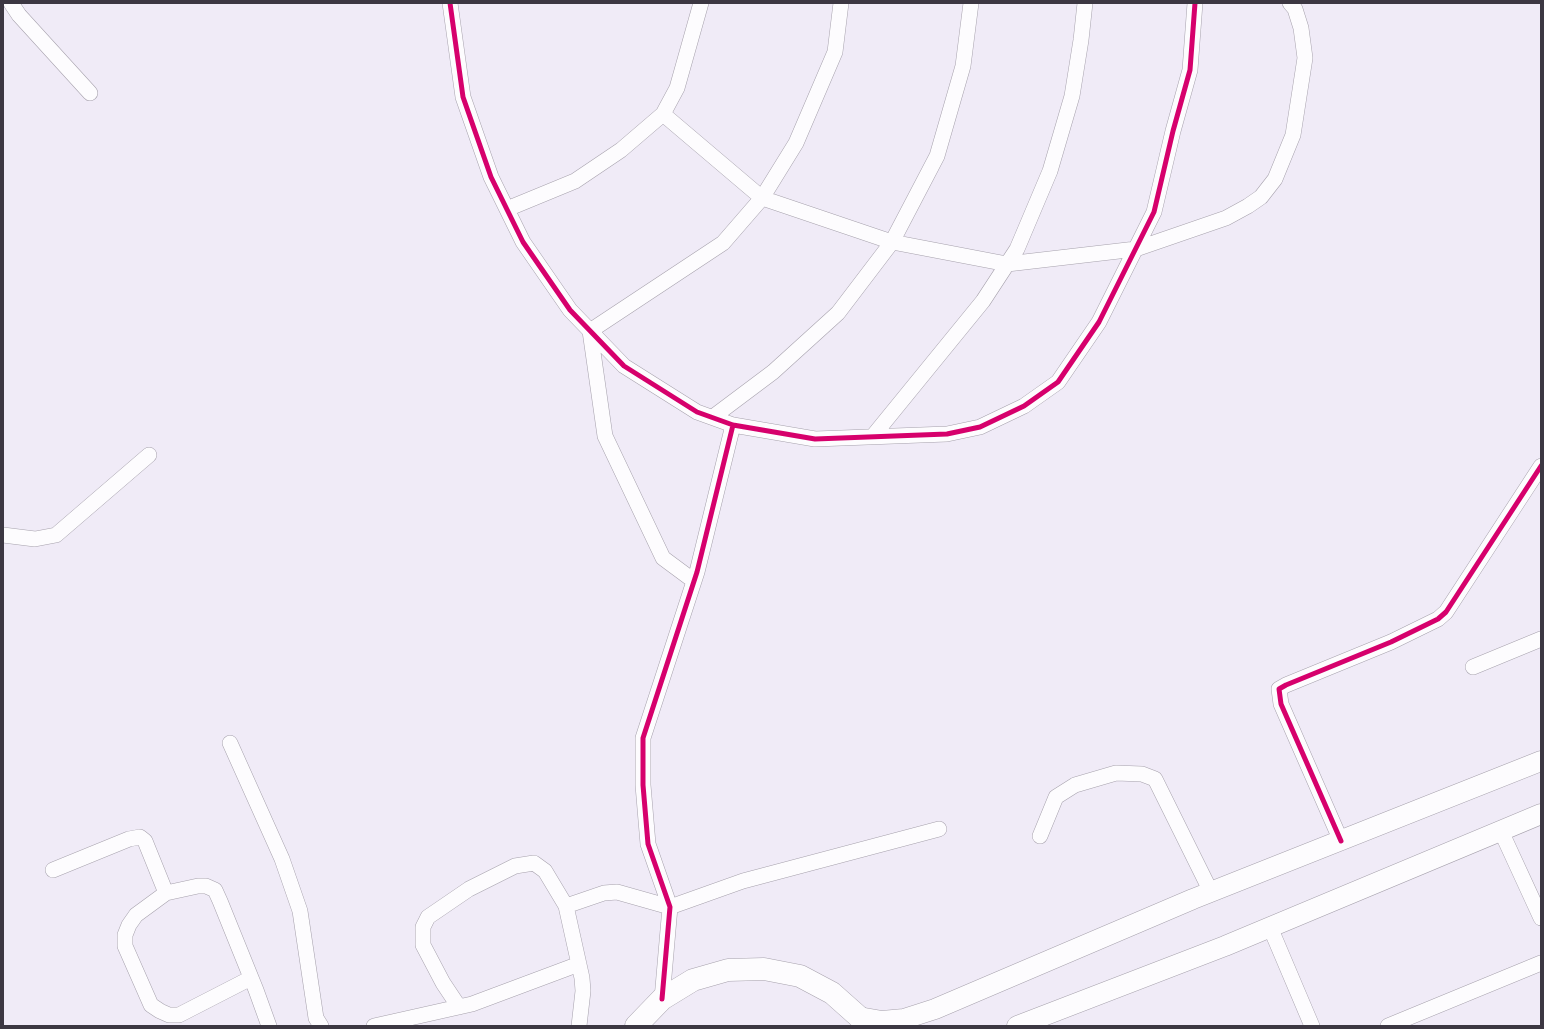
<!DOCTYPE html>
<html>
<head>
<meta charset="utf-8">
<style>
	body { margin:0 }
	#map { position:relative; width:1544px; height:1029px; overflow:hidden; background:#f0ebf7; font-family:"Libre Baskerville",serif }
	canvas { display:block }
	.frame { position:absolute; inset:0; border:4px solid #3c3742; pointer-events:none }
</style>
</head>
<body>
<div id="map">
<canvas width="1544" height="1029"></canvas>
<div class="frame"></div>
</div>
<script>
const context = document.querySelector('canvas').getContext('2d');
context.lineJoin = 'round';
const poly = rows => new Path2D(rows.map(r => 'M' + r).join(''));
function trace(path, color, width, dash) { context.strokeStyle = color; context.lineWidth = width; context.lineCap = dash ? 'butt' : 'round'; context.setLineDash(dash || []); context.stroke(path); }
const minor = poly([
	[11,3,19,15,90,93],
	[450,3,463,97,491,177,523,242,570,310,624,366,697,412,733,425,815,439,947,434,980,427,1024,406,1058,382,1099,322,1154,212,1173,131,1190,70,1195,3],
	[663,114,762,198,892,242,1007,264,1136,249,1226,218,1248,206,1261,197,1275,179,1293,135,1305,58,1301,28,1295,9,1290,3],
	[507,209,575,181,621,150,663,114,677,88,701,3],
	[713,417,773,372,838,313,892,242,937,156,963,66,971,3],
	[873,436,983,301,1017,249,1050,171,1072,96,1081,40,1085,3],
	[3,535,35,539,56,535,149,455],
	[694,581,663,558,605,436,590,331,723,243,762,198,796,143,835,52,841,3],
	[1473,667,1541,639],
	[230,743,282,859,300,911,316,1018,321,1026],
	[1501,831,1541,918],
	[1040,836,1056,797,1075,785,1116,773,1142,774,1155,779,1211,892],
	[1341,841,1281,704,1279,689,1286,685,1391,642,1438,619,1446,612,1541,466],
	[53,870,129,839,140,837,145,841,166,893],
	[566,906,604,893,617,892,670,907,743,881,939,829],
	[1270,927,1312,1026],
	[251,978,179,1015,169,1015,160,1011,151,1005,125,946,125,935,129,925,136,915,166,893,198,886,206,886,215,890,220,901,256,990,269,1026],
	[662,999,670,907,648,844,643,785,643,738,697,572,733,425],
	[459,1007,443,983,423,945,423,927,428,917,469,889,515,866,534,863,545,871,566,906,582,978,583,991,579,1026],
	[374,1026,472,1004,579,964],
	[1388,1026,1541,963]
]);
const major = poly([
	[859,1017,882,1021,904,1019,935,1009,1193,899,1541,761],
	[1017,1026,1225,946,1541,814]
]);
const highway = poly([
	[636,1026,662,999,693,980,728,970,764,969,800,976,832,993,859,1017,866,1026]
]);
trace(minor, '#a6a1ac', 16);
trace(major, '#a6a1ac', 21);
trace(highway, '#a6a1ac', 23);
trace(minor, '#fdfcfe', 15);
trace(major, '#fdfcfe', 20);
trace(highway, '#fdfcfe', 22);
trace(poly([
	[450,3,463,97,491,177,523,242,570,310,624,366,697,412,733,425,815,439,947,434,980,427,1024,406,1058,382,1099,322,1154,212,1173,131,1190,70,1195,3],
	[1341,841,1281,704,1279,689,1286,685,1391,642,1438,619,1446,612,1541,466],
	[662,999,670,907,648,844,643,785,643,738,697,572,733,425]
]), '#d6006c', 5);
</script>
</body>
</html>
